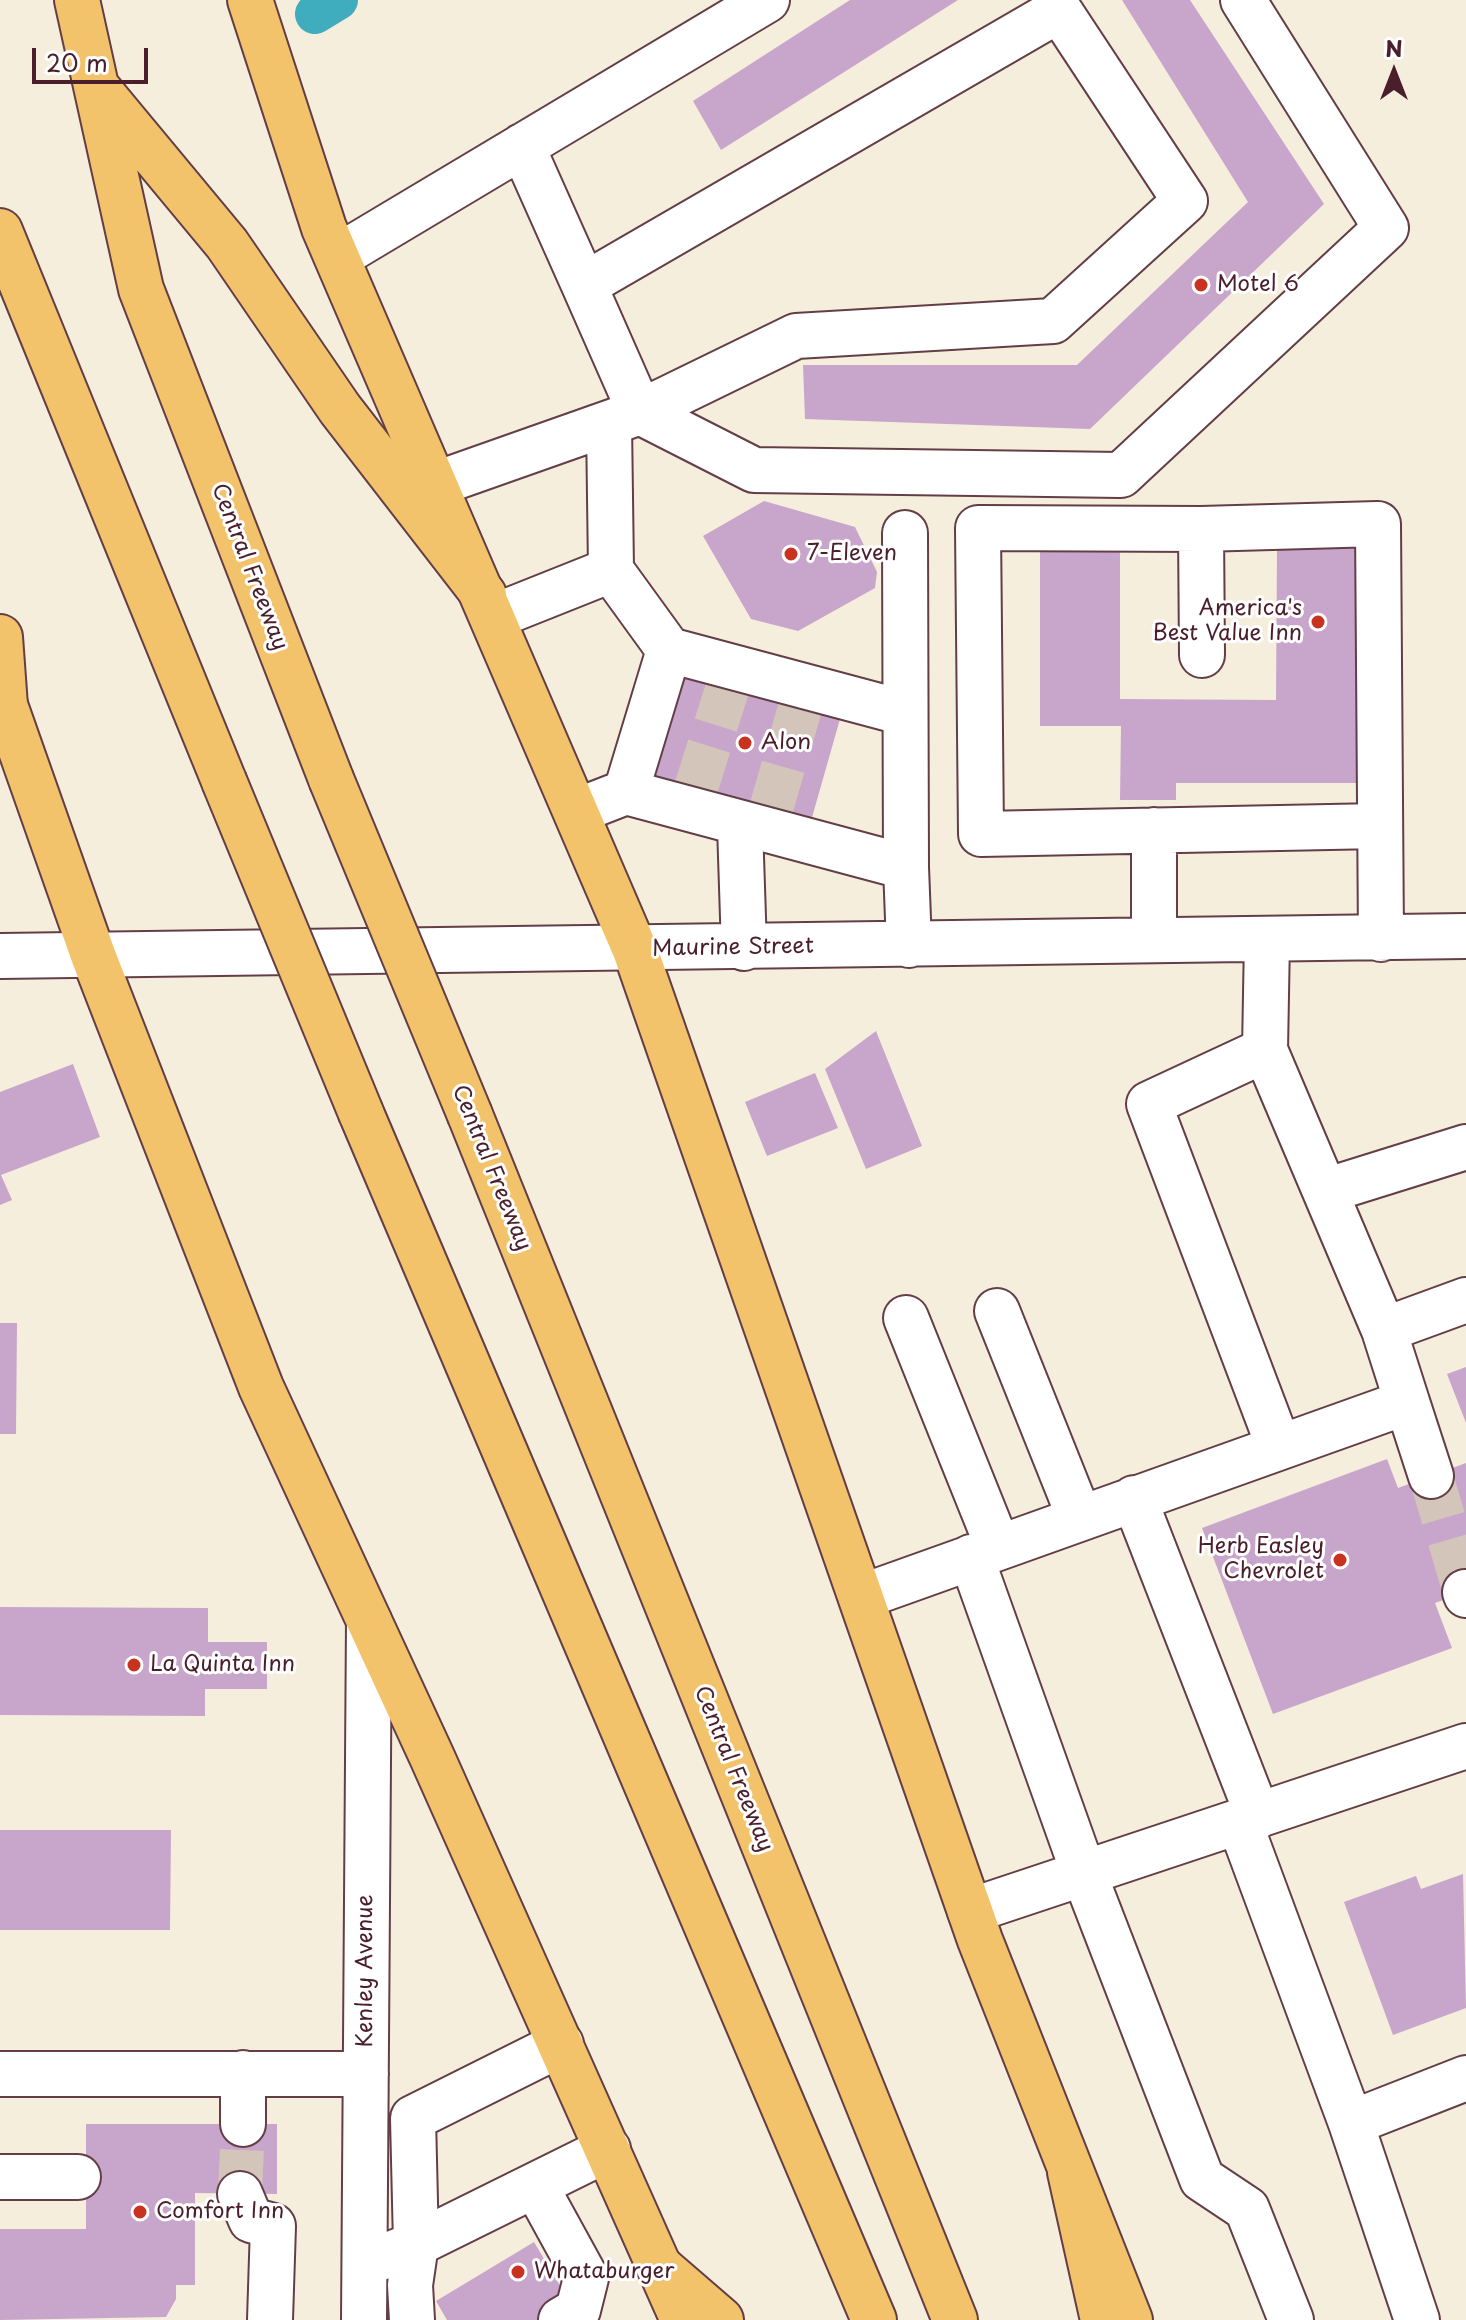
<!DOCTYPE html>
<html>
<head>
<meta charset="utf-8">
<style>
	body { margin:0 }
	#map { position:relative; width:1466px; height:2320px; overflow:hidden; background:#f5eedc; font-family:"Playpen Sans",sans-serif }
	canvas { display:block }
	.north { position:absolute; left:1354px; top:32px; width:80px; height:80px; -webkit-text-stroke:6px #fff; paint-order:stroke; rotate:0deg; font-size:22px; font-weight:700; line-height:32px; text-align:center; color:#4a1f2b }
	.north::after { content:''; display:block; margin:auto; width:28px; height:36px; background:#4a1f2b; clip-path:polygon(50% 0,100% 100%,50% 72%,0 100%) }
	.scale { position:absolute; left:32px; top:48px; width:116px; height:36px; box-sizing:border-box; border:4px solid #4a1f2b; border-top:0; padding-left:10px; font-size:24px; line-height:28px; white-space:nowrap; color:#4a1f2b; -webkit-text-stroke:6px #fff; paint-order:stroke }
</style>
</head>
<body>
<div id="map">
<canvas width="1466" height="2320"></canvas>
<div class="north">N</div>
<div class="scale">20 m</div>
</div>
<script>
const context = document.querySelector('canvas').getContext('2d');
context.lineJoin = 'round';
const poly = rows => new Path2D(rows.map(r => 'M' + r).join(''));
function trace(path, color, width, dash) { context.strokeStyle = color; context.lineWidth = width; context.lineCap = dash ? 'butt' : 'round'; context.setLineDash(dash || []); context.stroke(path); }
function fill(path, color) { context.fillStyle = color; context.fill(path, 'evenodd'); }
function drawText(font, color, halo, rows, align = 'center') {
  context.font = font + ' "Playpen Sans",sans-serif'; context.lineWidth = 6; context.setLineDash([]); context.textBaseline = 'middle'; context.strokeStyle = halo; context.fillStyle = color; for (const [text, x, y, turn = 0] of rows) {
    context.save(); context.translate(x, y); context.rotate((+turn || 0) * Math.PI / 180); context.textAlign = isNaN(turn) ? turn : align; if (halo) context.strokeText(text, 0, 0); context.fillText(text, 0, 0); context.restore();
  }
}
trace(poly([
	[315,14,338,0]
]), '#3fadbd', 40);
fill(poly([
	[850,0,958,0,721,150,693,101],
	[1122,0,1190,0,1324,204,1090,429,805,419,803,365,1077,365,1248,202],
	[764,501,855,527,877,572,875,588,798,631,751,619,703,536],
	[1040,540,1120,540,1120,699,1276,700,1277,545,1360,545,1359,783,1176,783,1176,800,1120,800,1121,726,1040,726],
	[678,666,842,712,811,821,647,774],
	[876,1031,922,1146,866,1169,825,1069],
	[73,1064,100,1137,1,1175,12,1200,0,1205,0,1092],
	[815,1073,838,1128,767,1156,745,1102],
	[0,1323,17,1323,16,1434,0,1434],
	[1466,1367,1466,1423,1447,1374],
	[1387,1459,1398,1488,1466,1463,1466,1592,1435,1603,1452,1648,1273,1714,1202,1528],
	[0,1607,208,1608,208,1642,267,1642,267,1689,205,1689,205,1716,0,1715],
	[0,1830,171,1830,170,1930,0,1930],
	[1463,1874,1466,2008,1393,2035,1344,1902,1416,1876,1421,1889],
	[86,2124,277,2124,277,2194,195,2193,195,2285,176,2285,176,2299,166,2317,0,2320,0,2229,86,2229],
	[534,2242,571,2304,544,2320,447,2320,436,2301]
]), '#c8a5cb');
trace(poly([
	[696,788,730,680],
	[771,809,802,701],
	[1431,1476,1465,1592],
	[240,2194,243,2124]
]), '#d3c5b9', 44, [44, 22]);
const minor = poly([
	[522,146,584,285,640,412,796,336,1053,321,1185,201,1059,10,584,285],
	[337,257,767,0],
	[436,484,640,412,754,470,1121,475,1386,228,1243,0],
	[1201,529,1202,655],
	[905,533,906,867],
	[611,570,669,650,905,713],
	[493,617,611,570,609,423],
	[626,792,669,650],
	[577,811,626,792,906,867,909,945],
	[740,826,744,948],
	[1379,826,981,834,978,528,1201,529,1378,524,1381,939],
	[1154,830,1154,939],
	[0,956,1466,936],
	[1265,1050,1149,1104,1279,1447],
	[1325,1191,1466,1147],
	[997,1311,1079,1516],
	[906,1318,998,1547],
	[1384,1330,1466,1300],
	[1407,1402,1431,1476],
	[1134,1498,1258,1816],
	[971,1557,1083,1871,1202,2179,1247,2209,1291,2320],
	[1465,1592,1466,1595],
	[861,1597,1407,1402,1384,1330,1265,1050,1267,939],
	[1239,1821,1351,2123,1466,2078],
	[970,1911,1466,1746],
	[243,2073,243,2124],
	[0,2074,366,2074],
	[1351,2123,1417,2320],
	[0,2177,78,2177],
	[535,2185,586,2278,578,2310,561,2320],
	[240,2194,251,2220,273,2226,270,2320],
	[365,2264,416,2244,413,2118,561,2044],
	[364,2320,369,1621],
	[412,2320,410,2285,416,2244,608,2149]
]);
const major = poly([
	[250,0,324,228,635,950,980,1940,1130,2320],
	[0,691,93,955,261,1387,432,1757,683,2320]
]);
const highway = poly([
	[77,0,141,289,331,779],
	[100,91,227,244,340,409,484,595],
	[0,231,224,781],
	[0,637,5,706],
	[361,1113,874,2320],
	[470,1115,955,2320],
	[1070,2172,1103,2320],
	[662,2269,721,2320]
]);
trace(minor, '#643e46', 48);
trace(major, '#643e46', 48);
trace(highway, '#643e46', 48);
trace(minor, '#fff', 44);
trace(major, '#f2c36a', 44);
trace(highway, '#f2c36a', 44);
const highwayBridge = poly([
	[331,779,470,1115],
	[224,781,361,1113]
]);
trace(highwayBridge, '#643e46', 48, []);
trace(highwayBridge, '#f2c36a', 44);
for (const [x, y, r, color] of [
	[1201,285,8,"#c8321e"],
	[791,554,8,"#c8321e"],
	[1318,622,8,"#c8321e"],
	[745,743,8,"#c8321e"],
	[1340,1560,8,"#c8321e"],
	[134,1665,8,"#c8321e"],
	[140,2212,8,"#c8321e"],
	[518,2272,8,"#c8321e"]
]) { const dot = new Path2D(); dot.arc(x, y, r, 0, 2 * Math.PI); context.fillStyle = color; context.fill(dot); trace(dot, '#fff', 3); }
drawText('22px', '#4a1f2b', '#fff', [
	["Motel 6",1217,285],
	["7-Eleven",807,554],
	["America's",1302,609,"right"],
	["Best Value Inn",1302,634,"right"],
	["Alon",761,743],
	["Herb Easley",1324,1547,"right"],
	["Chevrolet",1324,1572,"right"],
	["La Quinta Inn",150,1665],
	["Comfort Inn",156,2212],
	["Whataburger",534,2272]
], 'left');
drawText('22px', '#4a1f2b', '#fff', [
	["Central Freeway",249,567,69],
	["Maurine Street",733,948,-1],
	["Central Freeway",491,1168,68],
	["Central Freeway",733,1769,68],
	["Kenley Avenue",366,1971,-90]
]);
</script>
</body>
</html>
